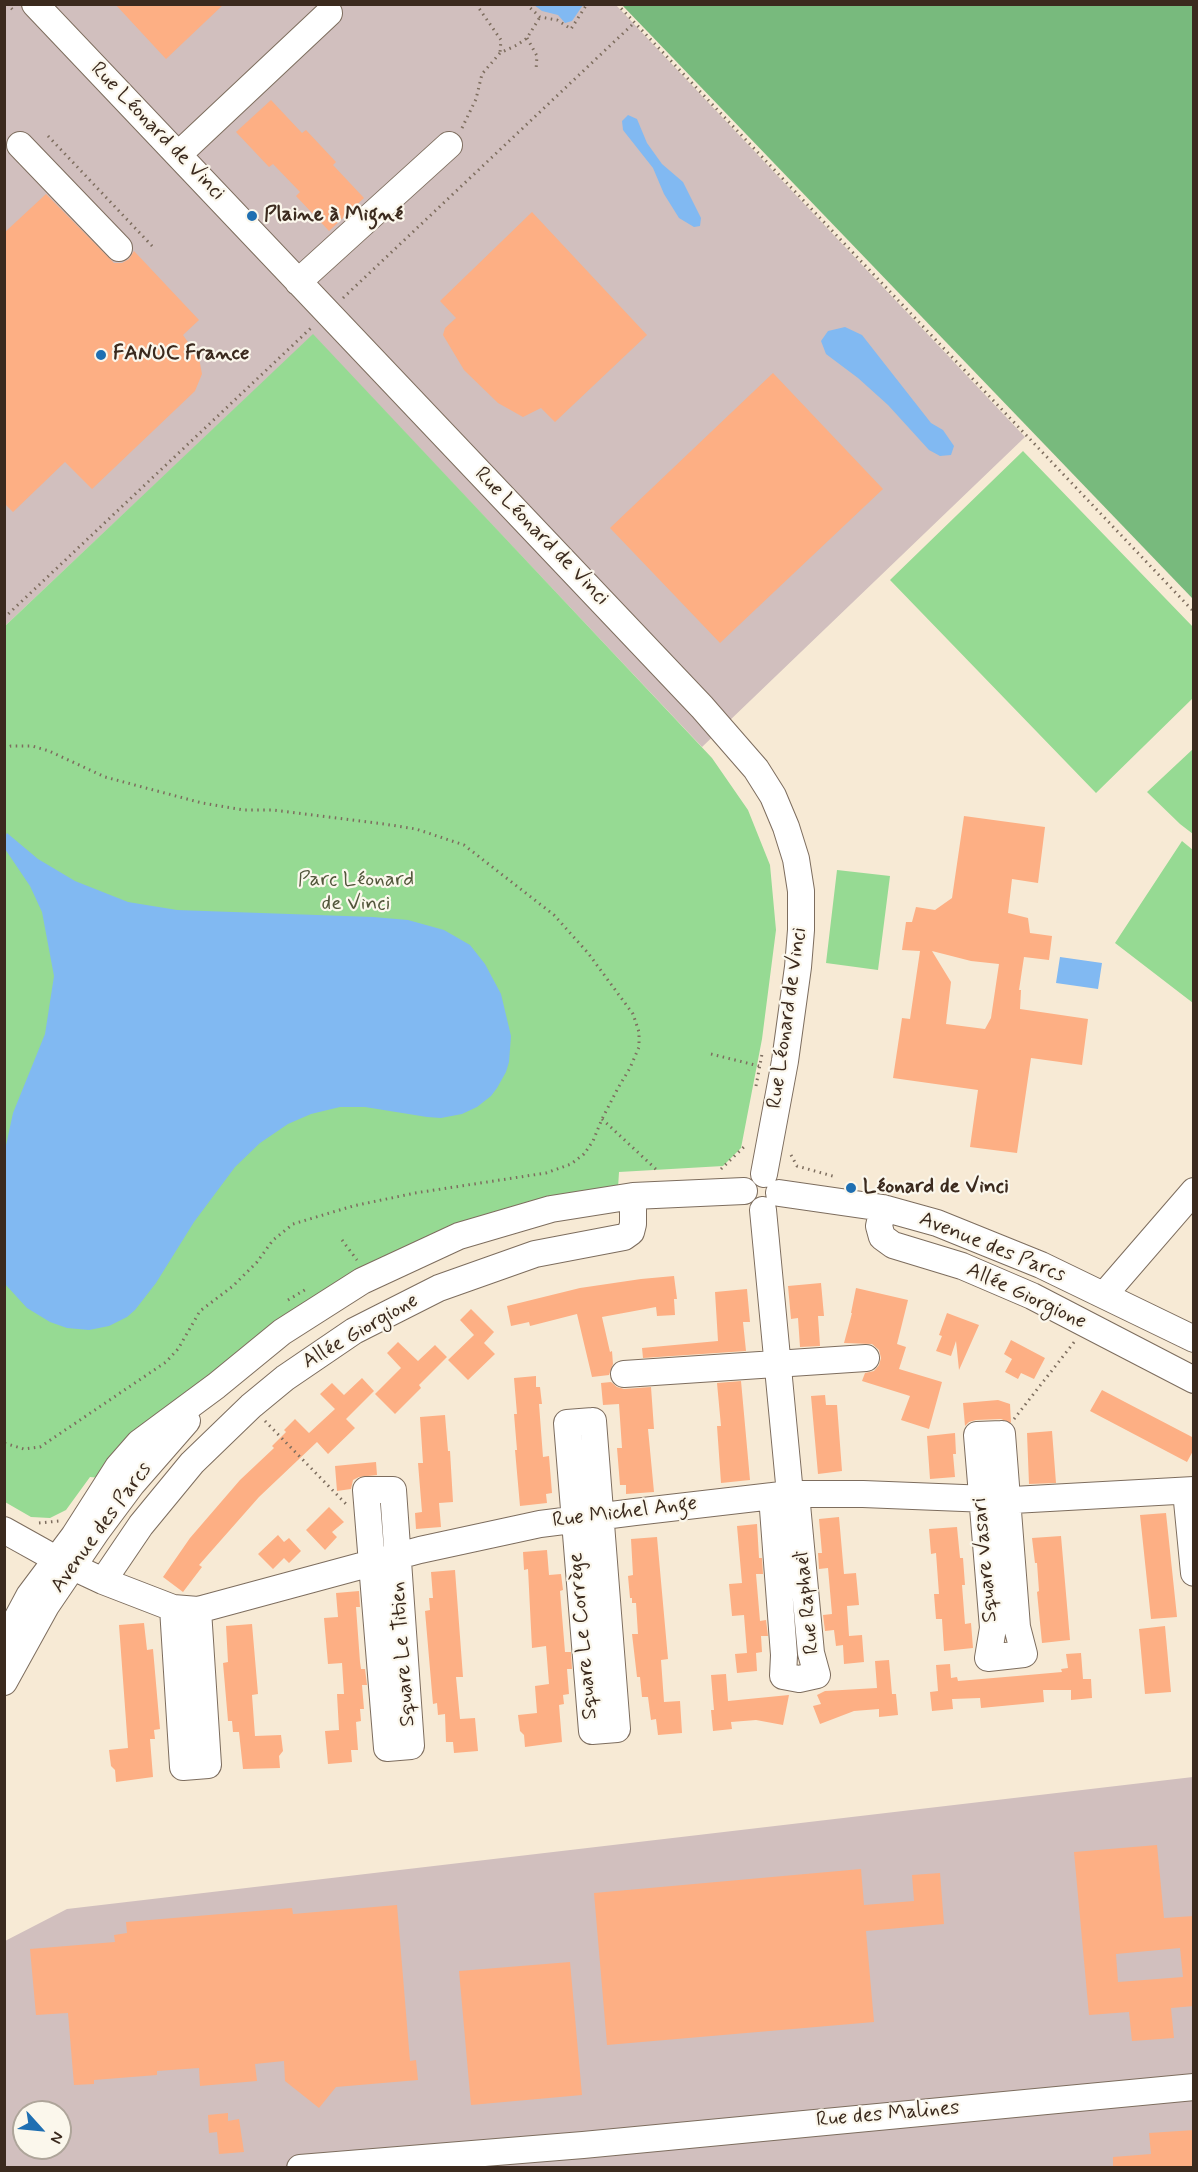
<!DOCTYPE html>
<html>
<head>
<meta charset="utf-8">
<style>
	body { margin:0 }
	#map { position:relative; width:1198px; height:2172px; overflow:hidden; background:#f7ead5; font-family:Mynerve,sans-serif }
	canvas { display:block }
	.frame { position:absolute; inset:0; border:6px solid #3b2a1e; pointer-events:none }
	.north { position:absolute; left:12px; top:2100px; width:60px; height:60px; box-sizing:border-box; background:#fbf7ec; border:2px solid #aea59a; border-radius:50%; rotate:117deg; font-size:16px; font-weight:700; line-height:24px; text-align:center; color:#3b2a1e }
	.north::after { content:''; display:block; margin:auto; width:21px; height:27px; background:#1f6fb2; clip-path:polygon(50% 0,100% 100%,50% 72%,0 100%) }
</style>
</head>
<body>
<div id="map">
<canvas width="1198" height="2172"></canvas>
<div class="frame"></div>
<div class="north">N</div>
</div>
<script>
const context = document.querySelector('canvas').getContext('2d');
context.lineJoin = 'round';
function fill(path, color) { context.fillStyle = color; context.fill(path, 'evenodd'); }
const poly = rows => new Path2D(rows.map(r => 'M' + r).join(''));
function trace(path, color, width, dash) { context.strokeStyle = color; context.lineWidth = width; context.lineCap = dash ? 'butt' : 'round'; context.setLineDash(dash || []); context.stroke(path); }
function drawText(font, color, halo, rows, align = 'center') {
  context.font = font + ' Mynerve,sans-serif'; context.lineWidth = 4.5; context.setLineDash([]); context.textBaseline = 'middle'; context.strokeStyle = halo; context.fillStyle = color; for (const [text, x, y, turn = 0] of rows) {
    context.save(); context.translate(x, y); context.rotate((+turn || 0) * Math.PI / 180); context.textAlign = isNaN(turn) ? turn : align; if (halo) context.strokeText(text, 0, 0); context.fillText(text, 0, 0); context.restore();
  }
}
fill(poly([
	[5,5,616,5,1025,437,702,747,313,335,5,626],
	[1193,1777,1193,2167,5,2168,5,1941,67,1909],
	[24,2112,60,2112,60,2148,24,2148]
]), '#d1bfbe');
fill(poly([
	[313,334,712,758,748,810,770,865,776,930,762,1039,741,1148,723,1166,619,1172,618,1188,424,1243,101,1478,90,1477,66,1510,50,1518,31,1517,5,1502,5,626],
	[1023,451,1193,627,1193,698,1096,793,890,580],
	[1193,749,1193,834,1180,824,1147,792],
	[1182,841,1193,850,1193,1003,1115,943],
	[837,870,890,876,878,970,826,963]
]), '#96da93');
fill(poly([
	[622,5,1193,5,1193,599]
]), '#78ba7d');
fill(poly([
	[534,5,583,5,572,21,565,23,558,15,542,11],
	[628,115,637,119,647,143,662,164,683,182,701,218,700,226,694,227,679,218,664,194,653,168,623,130,622,121],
	[845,327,862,335,931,423,943,430,954,446,951,455,940,456,929,450,888,405,858,378,826,354,821,341,828,331],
	[7,833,38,859,75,881,128,902,177,910,373,917,408,920,444,930,470,945,485,964,501,994,511,1036,509,1062,506,1072,497,1088,491,1096,477,1107,462,1114,441,1118,427,1117,365,1107,340,1107,311,1114,288,1124,260,1143,235,1167,194,1222,156,1283,135,1310,127,1317,109,1326,89,1330,67,1328,50,1322,27,1308,5,1284,5,1150,13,1113,45,1034,54,976,42,912,30,886,5,849,5,836],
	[1060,957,1102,963,1098,989,1056,983]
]), '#81b9f2');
fill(poly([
	[115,4,224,4,166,59],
	[271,100,302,133,306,130,336,162,333,165,364,198,329,231,296,196,300,192,273,164,269,167,236,132],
	[46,194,114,263,122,263,129,259,134,251,199,320,183,335,199,358,202,374,195,391,92,489,65,462,13,512,4,503,4,233],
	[532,212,647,335,555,422,541,408,523,417,498,403,464,370,443,335,445,328,456,318,440,301],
	[773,373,883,489,720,643,610,528],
	[964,816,1045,827,1038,883,1012,879,1008,913,1028,918,1030,933,1052,936,1049,960,1024,957,1019,990,1021,990,1020,1009,1088,1019,1082,1065,1031,1058,1017,1153,970,1147,978,1090,893,1078,902,1018,910,1019,920,951,902,950,906,922,912,922,916,907,935,910,952,898],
	[932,951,971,961,999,964,991,1018,985,1029,946,1024,951,982],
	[674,1276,677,1299,674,1299,675,1315,657,1316,656,1307,602,1317,610,1352,612,1351,613,1364,609,1375,592,1377,577,1314,530,1326,529,1322,511,1326,507,1306,580,1288,641,1279],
	[821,1283,824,1316,818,1316,820,1346,800,1347,798,1318,791,1319,788,1286],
	[856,1288,908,1300,897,1344,906,1347,899,1369,942,1382,929,1429,901,1420,910,1396,862,1381,865,1373,874,1371,879,1365,881,1358,879,1350,872,1344,844,1343,852,1313,851,1313],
	[747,1289,750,1322,743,1322,746,1351,643,1358,642,1348,718,1341,715,1292],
	[471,1309,494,1332,484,1343,495,1354,468,1380,448,1360,474,1335,460,1320],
	[947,1313,979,1325,959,1370,956,1341,951,1356,936,1351,942,1336,939,1335],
	[1011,1340,1045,1358,1034,1379,1021,1373,1018,1379,1005,1372,1012,1359,1004,1354],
	[398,1342,418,1361,435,1345,447,1357,419,1385,421,1388,395,1414,375,1394,401,1368,387,1353],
	[536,1376,536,1387,540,1387,541,1396,542,1404,539,1404,543,1457,549,1456,552,1493,546,1494,547,1503,520,1506,515,1450,517,1450,514,1414,517,1414,514,1378],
	[362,1378,374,1391,346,1419,355,1428,328,1454,317,1442,259,1497,199,1565,202,1567,183,1592,163,1577,190,1538,240,1480,274,1448,272,1446,286,1432,284,1430,295,1419,309,1433,335,1409,320,1394,332,1383,344,1395],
	[741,1381,750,1480,721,1483,717,1426,721,1426,717,1383],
	[611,1382,617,1387,624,1389,651,1387,654,1429,648,1429,654,1492,626,1494,626,1485,620,1485,617,1448,622,1448,619,1404,603,1405,601,1383],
	[1102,1390,1194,1438,1194,1449,1187,1462,1090,1411],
	[825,1395,826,1405,837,1405,842,1471,818,1474,811,1396],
	[998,1400,1010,1404,1011,1423,1001,1419,976,1420,969,1422,965,1426,963,1403],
	[445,1415,448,1451,450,1451,453,1502,439,1503,441,1527,416,1529,415,1513,422,1512,418,1463,423,1463,420,1417],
	[1052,1431,1056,1483,1029,1484,1027,1433],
	[955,1433,956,1454,953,1454,955,1477,930,1479,927,1436],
	[376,1462,377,1475,359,1477,353,1480,351,1489,337,1491,335,1466],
	[329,1507,344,1522,332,1532,337,1537,325,1550,306,1530],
	[1166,1513,1177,1617,1151,1619,1140,1515],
	[839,1517,844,1574,856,1573,859,1605,847,1606,849,1636,862,1635,864,1662,844,1664,843,1645,836,1646,834,1630,825,1631,823,1615,832,1614,828,1568,819,1569,818,1553,822,1553,819,1519],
	[757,1524,759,1558,762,1558,763,1574,756,1574,760,1621,766,1620,768,1636,761,1636,762,1652,756,1653,757,1671,737,1673,735,1654,747,1653,744,1615,732,1616,729,1584,742,1583,737,1526],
	[957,1527,960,1558,963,1558,965,1585,962,1585,965,1624,971,1623,973,1648,944,1651,942,1619,936,1619,934,1594,939,1594,936,1553,931,1554,929,1529],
	[278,1535,284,1542,289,1538,301,1551,289,1563,284,1558,273,1569,258,1554],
	[1061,1536,1070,1640,1042,1643,1037,1592,1039,1591,1037,1563,1035,1563,1032,1538],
	[657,1537,668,1659,661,1660,664,1702,680,1701,682,1733,658,1735,656,1719,651,1720,648,1697,642,1697,640,1677,637,1677,632,1634,638,1634,636,1603,632,1603,632,1598,630,1598,628,1576,633,1575,631,1539],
	[547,1550,549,1575,561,1574,563,1590,560,1591,565,1652,571,1652,572,1669,567,1669,569,1694,563,1695,564,1704,559,1705,562,1742,525,1747,524,1735,520,1731,518,1715,537,1713,535,1686,549,1684,546,1646,532,1648,528,1569,524,1570,523,1552],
	[455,1570,463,1677,456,1677,460,1719,475,1718,478,1751,454,1753,453,1742,446,1742,445,1714,438,1715,437,1703,433,1704,425,1611,430,1610,429,1598,433,1598,431,1572],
	[359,1591,360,1607,356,1607,360,1662,361,1669,365,1669,367,1685,362,1685,364,1709,360,1709,361,1721,356,1722,358,1750,351,1750,352,1762,328,1764,325,1731,339,1730,337,1694,344,1694,342,1663,328,1664,324,1618,338,1617,336,1593],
	[144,1623,147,1650,153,1649,160,1729,154,1730,155,1739,150,1739,153,1777,116,1782,115,1770,111,1766,109,1750,128,1748,119,1625],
	[252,1624,258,1694,252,1695,255,1736,281,1735,283,1751,279,1756,280,1768,243,1769,239,1732,233,1732,232,1721,228,1721,223,1663,228,1662,226,1626],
	[1165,1626,1171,1692,1145,1694,1139,1629],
	[1081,1653,1083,1679,1091,1679,1092,1698,1071,1700,1071,1690,1043,1690,1044,1702,981,1708,980,1698,952,1699,953,1709,932,1711,930,1692,938,1691,936,1665,950,1664,951,1678,957,1677,958,1681,1017,1676,1062,1672,1061,1669,1068,1668,1066,1654],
	[889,1660,892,1694,896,1694,898,1715,879,1717,879,1709,854,1711,820,1724,813,1706,821,1704,817,1695,825,1691,877,1688,875,1661],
	[726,1674,728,1701,789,1695,783,1725,756,1720,731,1722,732,1729,713,1731,711,1710,714,1710,711,1675],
	[1157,1845,1164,1918,1194,1916,1194,2006,1171,2008,1174,2038,1132,2041,1129,2012,1089,2015,1074,1852],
	[1180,1948,1183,1977,1118,1982,1116,1954],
	[861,1869,864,1905,914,1901,912,1875,940,1873,944,1924,866,1931,874,2022,607,2045,594,1893],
	[397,1905,410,2061,416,2060,418,2080,336,2087,319,2108,285,2081,284,2061,255,2064,257,2081,200,2086,199,2068,157,2071,157,2075,94,2080,94,2084,74,2085,68,2013,36,2015,30,1949,115,1942,114,1935,127,1933,126,1922,292,1908,293,1914],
	[570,1962,582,2095,471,2105,459,1971],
	[228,2113,228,2121,239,2119,244,2152,219,2154,217,2132,209,2133,208,2115],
	[1194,2130,1194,2168,1113,2168,1113,2157,1151,2154,1149,2133]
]), '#fdaf84');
const minor = poly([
	[35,4,702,707,756,769,773,796,786,827,796,859,801,891,801,930,798,967,785,1061,764,1174],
	[20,145,119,248],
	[179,154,329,13],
	[298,282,449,145],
	[779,1193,883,1208,937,1223,1041,1265,1194,1339],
	[883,1208,879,1226,882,1237,893,1245,962,1266,1032,1296,1194,1380],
	[763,1210,790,1494],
	[1104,1295,1194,1191],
	[624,1374,866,1358],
	[593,1421,617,1729,592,1731,567,1423,593,1421],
	[1002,1434,1017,1627,1024,1654,988,1658,993,1628,977,1435,1002,1434],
	[366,1490,393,1490,411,1746,387,1748,366,1490],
	[1186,1491,1194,1573],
	[772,1496,784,1655,783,1676,799,1679,817,1675,811,1653,796,1494],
	[4,1530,56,1559,103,1581,173,1608,198,1610,420,1550,540,1524,635,1512,790,1494,863,1494,1013,1500,1194,1490],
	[103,1581,141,1525,192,1463,251,1406,285,1378,354,1331,439,1288,535,1254,624,1237,631,1232,633,1224,633,1196],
	[173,1608,183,1767,208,1765,198,1610],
	[4,1643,29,1596,74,1536,118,1467,139,1443,216,1386,282,1332,362,1281,459,1236,551,1209,633,1196,744,1191],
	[4,1682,46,1606,97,1531,132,1484,187,1421],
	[300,2168,583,2145,1194,2087]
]);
trace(minor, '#7d6d5e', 28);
trace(poly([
	[7,4,15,12],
	[476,4,501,40,500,53],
	[526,4,540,17,557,20,571,29,587,4],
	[617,4,1194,612],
	[527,38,537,56,536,70],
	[462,128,476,99,482,74,500,53,517,45,527,38,540,17],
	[48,136,154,248],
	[343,298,634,23],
	[4,618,312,327],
	[4,748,11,746,32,746,49,751,105,777,202,803,244,810,273,810,384,824,416,829,464,845,554,915,588,953,633,1014,639,1032,639,1047,630,1068,618,1088,602,1119,593,1141,584,1154,571,1164,546,1173,415,1193,353,1206,293,1224,273,1240,257,1262,233,1286,200,1311,178,1349,166,1362,40,1447,24,1449,4,1443],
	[711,1054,759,1066],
	[756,1086,762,1054],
	[602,1119,659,1172],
	[791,1155,797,1166,836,1177],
	[721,1169,746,1145],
	[342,1240,357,1260],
	[288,1300,308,1288],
	[1014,1419,1075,1341],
	[265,1421,346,1504],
	[39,1523,59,1521]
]), '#7d6d5e', 3, [1.5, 4.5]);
trace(minor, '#fff', 26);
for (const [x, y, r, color] of [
	[252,216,6,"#1f6fb2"],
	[101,355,6,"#1f6fb2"],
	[851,1188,6,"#1f6fb2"]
]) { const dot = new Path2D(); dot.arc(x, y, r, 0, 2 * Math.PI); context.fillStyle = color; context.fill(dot); trace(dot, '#fbf7ec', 2); }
drawText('21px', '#3b2a1e', '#fbf7ec', [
	["Rue Léonard de Vinci",157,132,46],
	["Rue Léonard de Vinci",541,537,46],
	["Rue Léonard de Vinci",788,1018,-82],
	["Avenue des Parcs",992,1248,22],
	["Allée Giorgione",1026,1297,25],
	["Allée Giorgione",361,1332,-30],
	["Rue Michel Ange",625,1513,-7],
	["Avenue des Parcs",102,1528,-54],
	["Square Vasari",986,1560,-95],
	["Rue Raphaël",808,1603,-96],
	["Square Le Corrège",584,1636,-95],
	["Square Le Titien",404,1654,-94],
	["Rue des Malines",888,2115,-5]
]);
drawText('bold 21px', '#3b2a1e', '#fbf7ec', [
	["Plaine à Migné",264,216],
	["FANUC France",113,355],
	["Léonard de Vinci",863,1188]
], 'left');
drawText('21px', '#52563b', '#fbf7ec', [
	["Parc Léonard",356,881],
	["de Vinci",356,905]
]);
</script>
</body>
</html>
